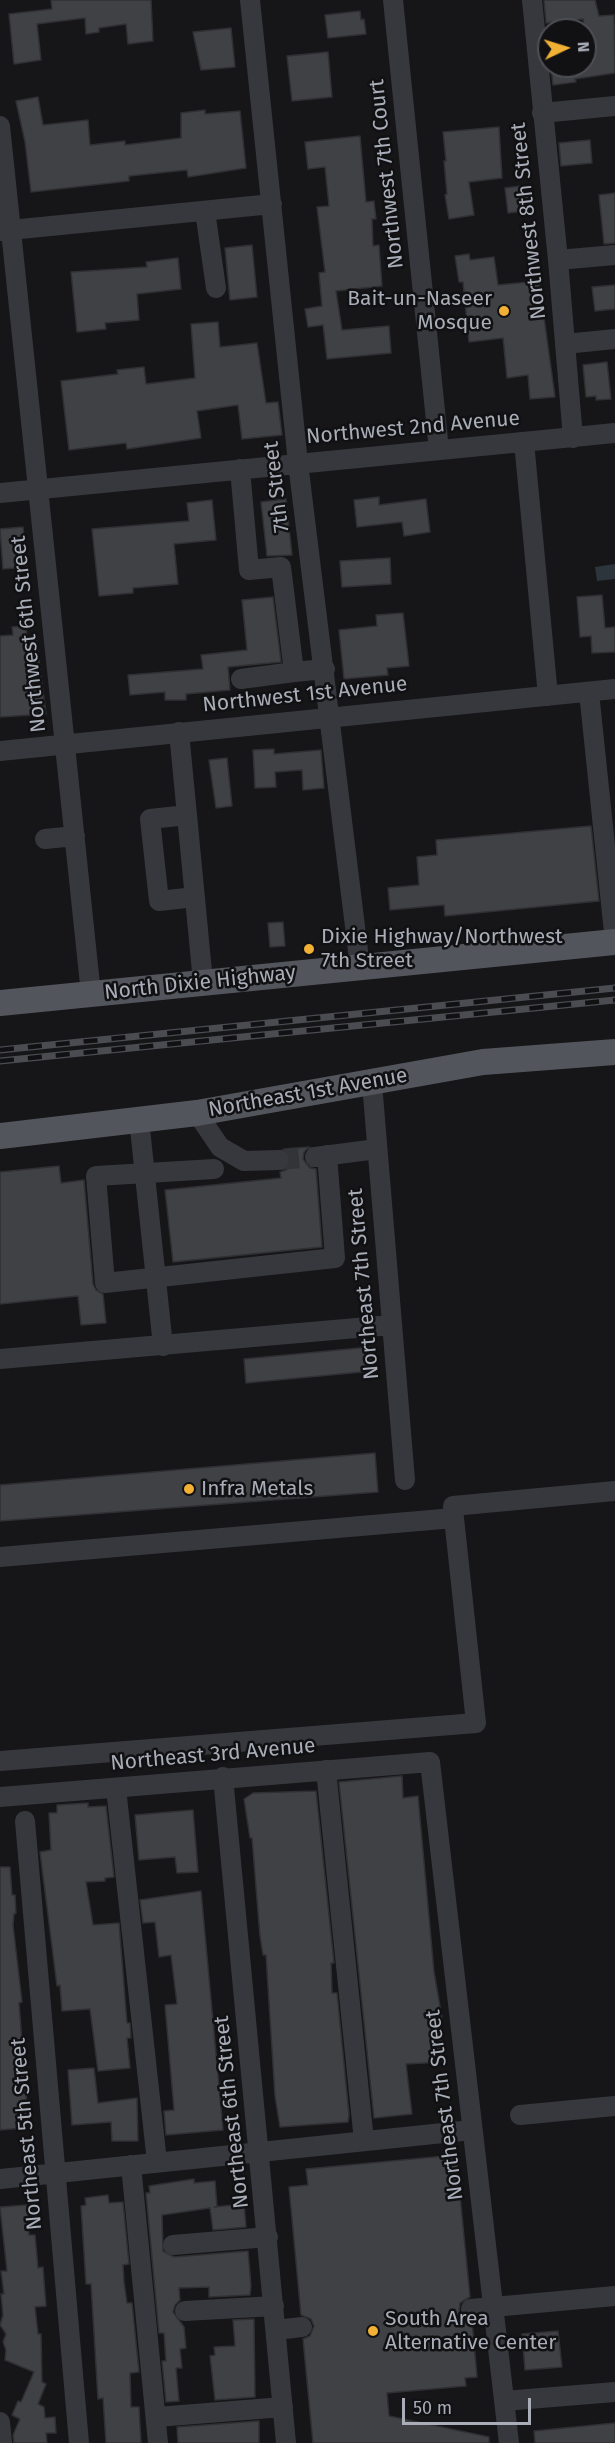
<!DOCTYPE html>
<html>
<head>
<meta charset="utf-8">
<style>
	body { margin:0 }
	#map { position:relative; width:615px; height:2443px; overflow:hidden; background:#161618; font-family:"Fira Sans",sans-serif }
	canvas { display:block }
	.north { position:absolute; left:537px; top:18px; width:60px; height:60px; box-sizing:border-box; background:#111113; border:2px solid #4d4f55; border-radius:50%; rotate:86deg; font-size:16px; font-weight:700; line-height:24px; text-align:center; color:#a8adb8 }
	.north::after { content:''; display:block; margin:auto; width:21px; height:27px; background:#f2b134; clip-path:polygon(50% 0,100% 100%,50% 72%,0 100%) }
	.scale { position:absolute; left:402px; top:2398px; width:129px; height:27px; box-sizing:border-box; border:3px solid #a8adb8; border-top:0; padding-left:8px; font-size:18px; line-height:21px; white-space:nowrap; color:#a8adb8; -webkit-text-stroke:4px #111113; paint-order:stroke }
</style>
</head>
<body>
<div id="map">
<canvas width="615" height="2443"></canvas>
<div class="north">N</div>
<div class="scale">50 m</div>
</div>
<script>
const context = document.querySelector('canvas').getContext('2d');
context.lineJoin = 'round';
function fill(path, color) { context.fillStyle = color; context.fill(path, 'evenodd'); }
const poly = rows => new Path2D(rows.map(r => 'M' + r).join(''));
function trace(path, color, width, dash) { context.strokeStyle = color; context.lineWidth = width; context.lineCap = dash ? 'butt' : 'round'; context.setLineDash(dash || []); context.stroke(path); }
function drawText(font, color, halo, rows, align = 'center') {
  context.font = font + ' "Fira Sans",sans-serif'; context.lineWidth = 5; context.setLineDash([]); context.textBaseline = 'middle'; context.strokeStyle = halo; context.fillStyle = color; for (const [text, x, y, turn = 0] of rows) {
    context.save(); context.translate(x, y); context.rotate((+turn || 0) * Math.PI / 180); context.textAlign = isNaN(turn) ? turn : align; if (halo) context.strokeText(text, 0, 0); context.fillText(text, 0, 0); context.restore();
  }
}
fill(poly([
	[615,564,615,579,597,581,595,567]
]), '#2c353c');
const building = poly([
	[51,0,151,0,153,41,128,44,126,24,99,28,99,32,86,34,85,18,37,24,41,60,14,64,9,14,52,9,51,0],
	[544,0,595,0,599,16,614,15,615,73,575,79,576,82,553,85,551,66,588,66,585,30,583,19,546,23,544,0],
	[360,11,361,20,364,19,366,34,328,38,325,15,360,11],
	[231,28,235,67,201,70,193,32,231,28],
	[328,52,332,97,292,101,287,56,328,52],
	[38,97,43,125,88,120,90,145,125,141,125,145,181,138,181,113,205,110,205,114,240,111,246,168,188,177,187,170,129,176,129,181,31,192,25,142,16,101,38,97],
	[499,127,502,178,469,182,474,215,449,219,445,195,447,194,444,161,446,161,443,132,499,127],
	[360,136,366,202,374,201,376,219,372,219,373,246,379,245,382,286,336,291,342,330,389,326,391,353,327,359,323,325,308,327,305,309,322,306,319,273,325,272,317,207,329,206,325,167,308,169,305,142,360,136],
	[590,140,592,163,561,166,559,143,590,140],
	[529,185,533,210,508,213,505,188,529,185],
	[615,193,615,243,604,244,599,195,615,193],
	[252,245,257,297,230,300,225,248,252,245],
	[469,254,470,260,494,257,498,285,539,281,555,397,530,399,528,375,507,378,503,338,469,342,463,282,459,282,455,256,469,254],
	[178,258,181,289,137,294,139,320,105,323,106,329,77,332,71,272,147,267,146,262,178,258],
	[615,285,615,309,595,311,592,287,615,285],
	[218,322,220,347,257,343,266,403,278,402,282,435,242,439,238,405,197,411,201,438,127,449,126,443,69,450,61,381,118,374,117,370,144,367,146,384,195,378,191,324,218,322],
	[607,362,611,399,596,400,596,396,586,397,583,365,607,362],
	[379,497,379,505,426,499,430,532,404,536,402,522,357,527,354,500,379,497],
	[286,499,292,555,267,556,261,502,286,499],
	[212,500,216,540,174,544,178,584,133,588,133,593,99,596,92,529,189,521,187,503,212,500],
	[23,527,27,567,3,569,0,529,23,527],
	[390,558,391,584,342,587,340,561,390,558],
	[602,595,605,628,615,627,615,652,592,653,591,636,580,637,577,597,602,595],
	[273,597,281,662,228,667,230,690,186,694,186,700,165,700,165,692,130,695,128,675,203,669,201,655,247,650,242,600,273,597],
	[403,613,409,666,387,668,388,675,344,679,339,630,377,626,376,615,403,613],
	[26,626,27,638,36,637,46,714,0,717,0,636,13,635,12,627,26,626],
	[274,749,274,754,321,750,324,788,303,790,302,770,275,772,276,787,255,788,253,750,274,749],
	[227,758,232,806,216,808,209,760,227,758],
	[591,826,599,901,445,916,444,905,390,910,388,888,419,885,417,857,437,855,436,840,591,826],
	[283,922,285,946,270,947,268,923,283,922],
	[309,1147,304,1152,303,1159,310,1168,316,1169,322,1247,173,1262,165,1190,281,1178,280,1172,286,1170,291,1160,284,1149,309,1147],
	[59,1166,61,1183,84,1180,93,1284,96,1290,103,1294,106,1323,81,1325,78,1296,0,1304,0,1172,59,1166],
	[370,1347,372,1371,246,1383,244,1359,370,1347],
	[375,1453,378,1492,0,1521,0,1485,375,1453],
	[402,1776,403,1798,418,1796,434,1972,442,2018,439,2019,443,2062,406,2064,412,2114,374,2118,339,1782,402,1776],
	[316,1791,334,1963,331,1963,332,1993,337,1993,349,2115,348,2122,280,2127,275,2096,266,1955,263,1955,260,1936,252,1838,250,1838,244,1799,253,1793,316,1791],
	[88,1803,88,1807,106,1806,114,1877,105,1878,105,1881,86,1882,93,1925,119,1923,127,2023,130,2023,131,2038,127,2038,130,2068,98,2071,90,2009,62,2011,60,1985,57,1986,40,1852,51,1850,49,1813,57,1813,57,1805,88,1803],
	[193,1810,198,1872,177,1873,175,1857,139,1860,135,1815,193,1810],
	[0,1867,10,1867,12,1895,15,1895,16,1913,14,1914,13,1925,22,2002,19,2003,28,2120,23,2124,24,2128,0,2130,0,1867],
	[201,1891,223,2130,166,2135,164,2111,174,2110,165,2005,177,2004,171,1955,159,1957,155,1922,143,1923,140,1900,201,1891],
	[94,2068,98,2103,137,2098,138,2141,112,2141,111,2122,72,2125,68,2070,94,2068],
	[456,2155,470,2297,460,2303,459,2311,465,2320,472,2321,477,2377,465,2378,466,2386,387,2393,389,2416,489,2437,489,2443,313,2443,303,2339,310,2336,314,2326,311,2319,301,2315,289,2187,308,2185,306,2169,456,2155],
	[194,2179,194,2183,215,2181,217,2207,214,2207,244,2204,246,2227,213,2230,210,2208,162,2215,163,2251,174,2257,248,2251,251,2286,250,2295,230,2296,209,2297,209,2287,179,2288,180,2300,175,2305,173,2312,184,2327,186,2348,180,2349,182,2368,176,2368,179,2401,166,2402,162,2361,166,2361,164,2333,159,2333,146,2193,150,2193,149,2186,194,2179],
	[108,2195,109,2203,123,2202,129,2264,123,2265,124,2282,127,2303,132,2303,139,2372,130,2373,131,2407,139,2407,141,2443,106,2443,103,2398,98,2399,91,2284,86,2284,81,2206,86,2205,85,2198,108,2195],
	[27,2205,29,2235,35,2235,38,2268,43,2267,44,2281,46,2306,35,2307,38,2334,41,2334,42,2382,46,2384,38,2404,44,2407,45,2418,55,2417,56,2433,46,2433,47,2443,14,2443,13,2435,20,2419,12,2415,18,2401,21,2402,34,2372,5,2360,6,2350,3,2342,6,2334,0,2325,3,2315,1,2294,4,2294,1,2271,7,2271,0,2207,27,2205],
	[254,2319,255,2397,215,2400,210,2356,215,2355,214,2347,235,2346,233,2320,254,2319],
	[558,2331,562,2367,525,2370,522,2334,558,2331],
	[259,2421,259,2443,178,2443,177,2427,259,2421],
	[615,2423,615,2443,535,2443,534,2431,615,2423]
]);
fill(building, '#404145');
trace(building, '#303034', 1.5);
trace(poly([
	[279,1160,315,1157]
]), '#333438', 20, [20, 10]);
trace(poly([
	[250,0,298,463,360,967],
	[393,0,439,450],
	[532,0,558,260,573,438],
	[542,113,615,106],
	[0,126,91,994],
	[205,211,216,288],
	[0,231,272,204],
	[558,260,615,255],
	[565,344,615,339],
	[524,442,548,696],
	[240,469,249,570,281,567,294,672,325,669],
	[0,493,615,433],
	[241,679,294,672],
	[589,692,615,942],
	[179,732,203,982],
	[0,751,615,689],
	[187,815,150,819,159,901,195,897],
	[45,839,75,836],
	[372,1083,405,1480],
	[197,1113,220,1147,244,1161,279,1160],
	[139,1119,163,1346],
	[315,1157,377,1149],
	[214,1169,96,1176,105,1283,335,1258,327,1155],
	[0,1359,391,1325],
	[454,1518,453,1506,615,1491],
	[0,1557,454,1518,476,1723,0,1761],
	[326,1770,364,2141],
	[223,1777,286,2443],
	[116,1788,157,2162],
	[0,1797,430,1762,509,2443],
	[25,1821,79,2443],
	[520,2115,615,2106],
	[131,2165,158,2443],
	[0,2179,472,2130],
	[173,2245,268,2237],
	[471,2309,615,2296],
	[185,2311,274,2306],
	[276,2330,302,2327],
	[504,2401,615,2392],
	[157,2417,283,2407],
	[0,2422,2,2443]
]), '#37383d', 20);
trace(poly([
	[0,1003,615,942],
	[0,1136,197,1113,483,1062,615,1052]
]), '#53555c', 26);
const rail = poly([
	[0,1050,615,988],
	[0,1061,615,1000]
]);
trace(rail, '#4a4c52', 7);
trace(rail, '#111113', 4.5, [14]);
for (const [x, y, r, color] of [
	[504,311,6,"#f2b134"],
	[309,949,6,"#f2b134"],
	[189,1489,6,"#f2b134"],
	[373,2331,6,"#f2b134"]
]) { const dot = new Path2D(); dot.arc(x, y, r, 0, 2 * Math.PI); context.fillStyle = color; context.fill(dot); trace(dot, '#111113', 2); }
drawText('21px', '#a8adb8', '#111113', [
	["Northwest 7th Court",387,174,-96],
	["Northwest 8th Street",529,221,-96],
	["Northwest 2nd Avenue",413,428,-5],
	["7th Street",277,487,-97],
	["Northwest 6th Street",29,634,-96],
	["Northwest 1st Avenue",305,695,-6],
	["North Dixie Highway",200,983,-6],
	["Northeast 1st Avenue",308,1093,-10],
	["Northeast 7th Street",364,1284,-95],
	["Northeast 3rd Avenue",213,1755,-5],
	["Northeast 7th Street",445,2105,-97],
	["Northeast 6th Street",232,2112,-96],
	["Northeast 5th Street",27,2134,-95]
]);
drawText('21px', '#a8adb8', '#111113', [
	["Bait-un-Naseer",492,299,"right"],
	["Mosque",492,323,"right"],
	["Dixie Highway/Northwest",321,937],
	["7th Street",321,961],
	["Infra Metals",201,1489],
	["South Area",385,2319],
	["Alternative Center",385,2343]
], 'left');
</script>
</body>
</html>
